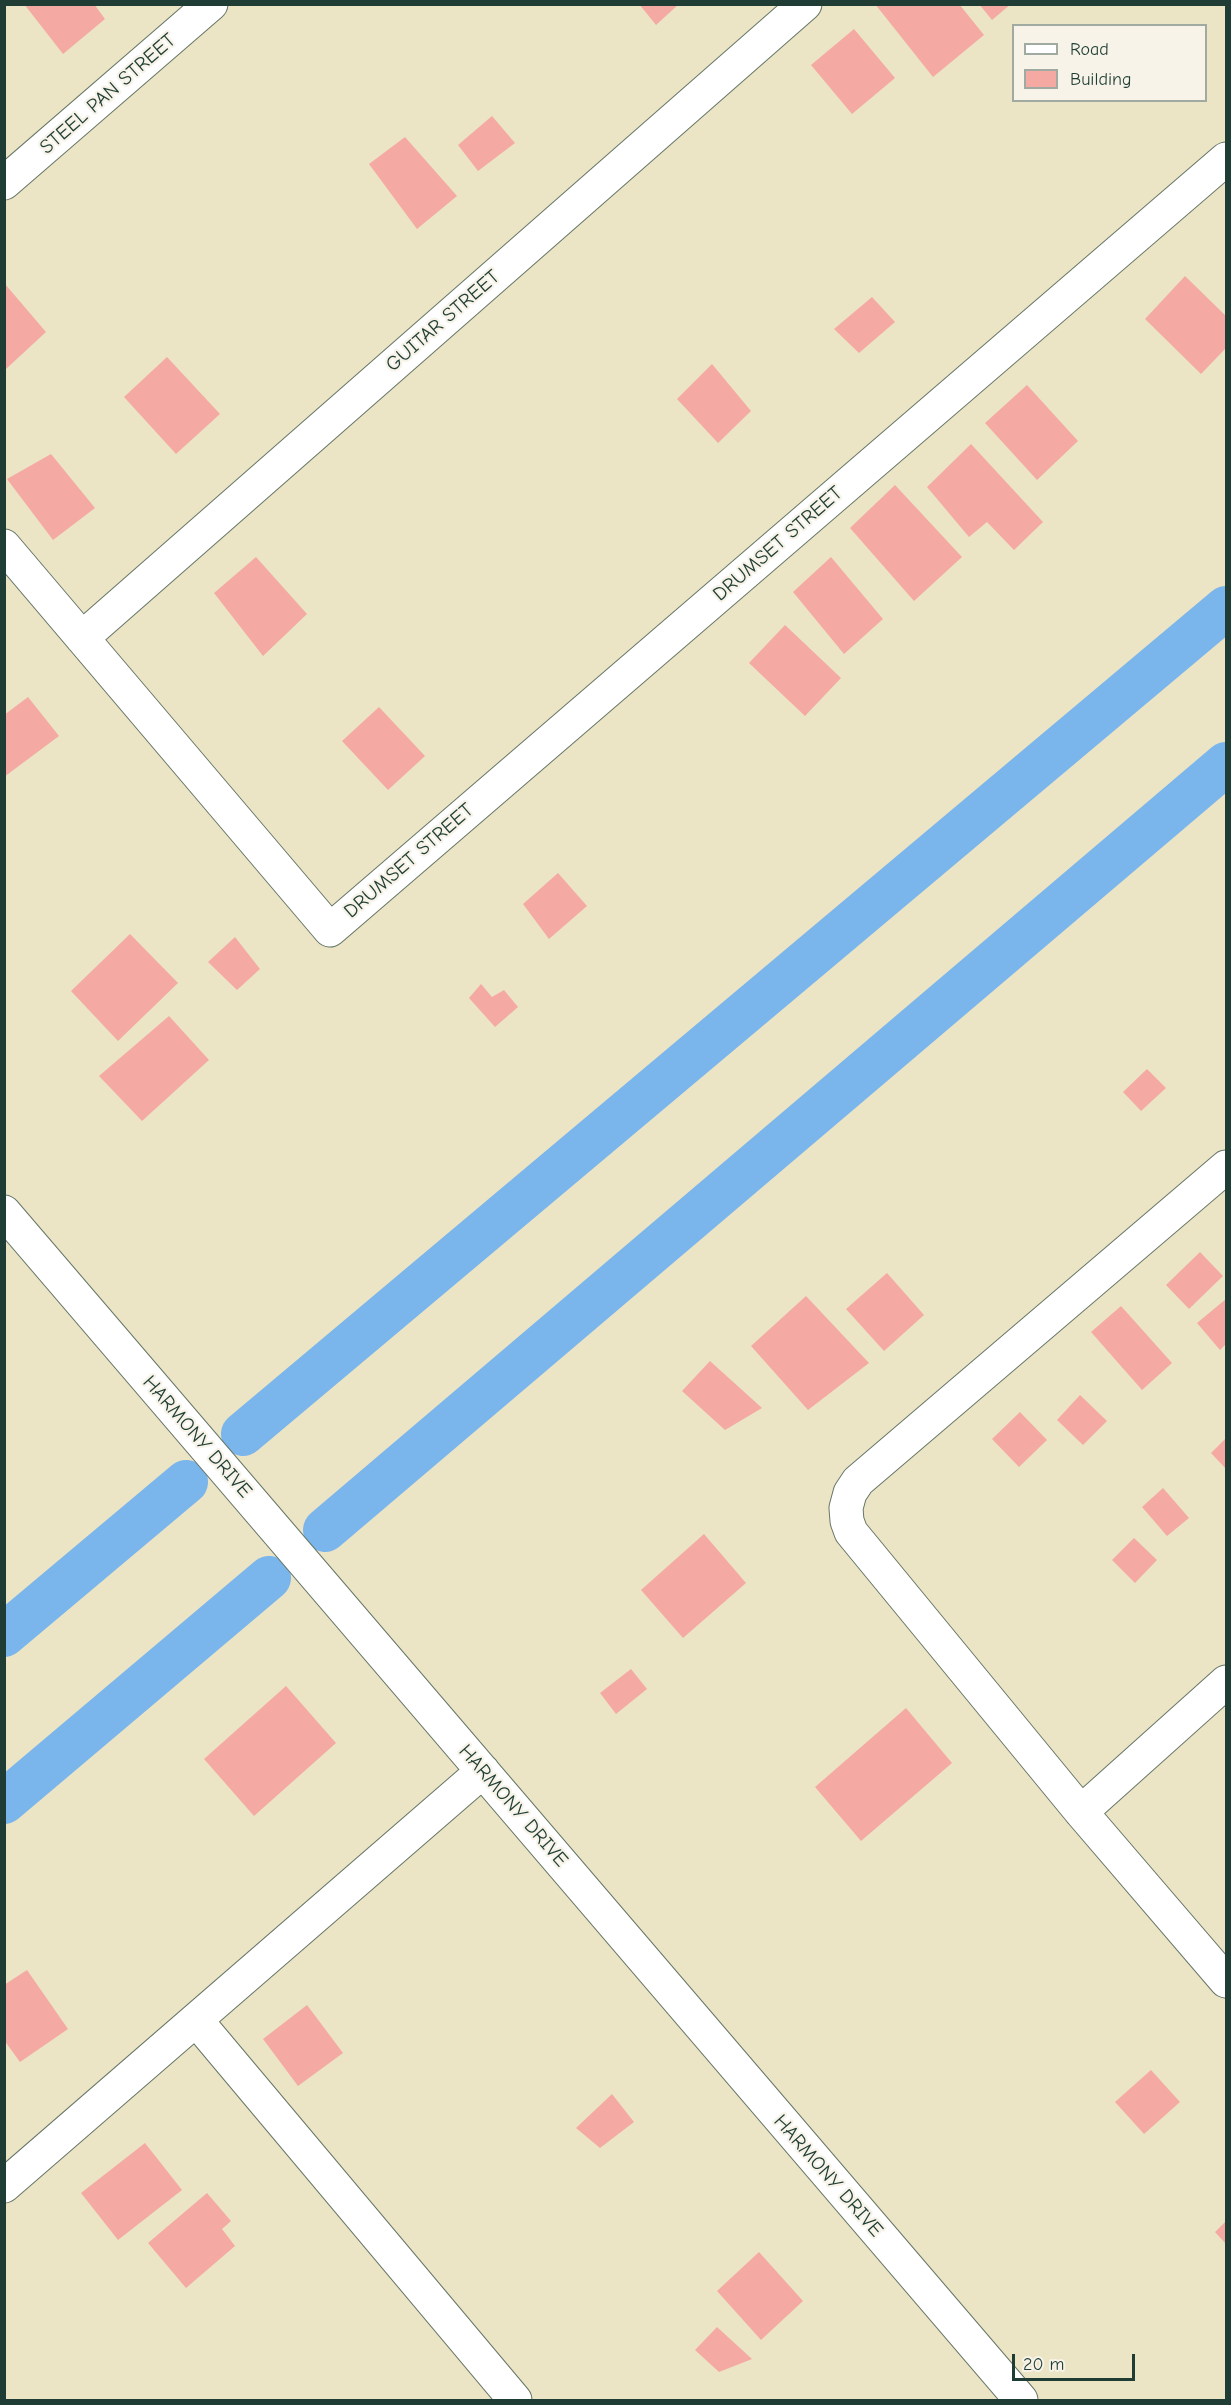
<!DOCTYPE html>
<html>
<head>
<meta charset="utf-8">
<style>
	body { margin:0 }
	#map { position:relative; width:1231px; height:2405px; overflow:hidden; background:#ebe4c5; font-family:"Comic Neue",sans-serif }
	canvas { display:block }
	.frame { position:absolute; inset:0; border:6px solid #1f3d34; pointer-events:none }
	.legend { position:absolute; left:1012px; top:24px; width:195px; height:78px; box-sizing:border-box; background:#f7f3e8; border:2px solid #a1aaa0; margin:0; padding:8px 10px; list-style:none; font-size:18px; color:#1f3d34 }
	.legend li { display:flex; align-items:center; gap:12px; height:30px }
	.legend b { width:30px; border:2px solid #a1aaa0 }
	.scale { position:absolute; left:1012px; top:2354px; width:123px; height:27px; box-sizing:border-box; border:3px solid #1f3d34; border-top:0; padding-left:8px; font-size:18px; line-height:21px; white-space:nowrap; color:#1f3d34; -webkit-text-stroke:4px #f7f3e8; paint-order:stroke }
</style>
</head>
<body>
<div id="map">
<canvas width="1231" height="2405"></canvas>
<div class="frame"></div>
<ul class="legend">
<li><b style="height:8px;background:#fff"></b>Road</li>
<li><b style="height:16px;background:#f4aaa3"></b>Building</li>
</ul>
<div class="scale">20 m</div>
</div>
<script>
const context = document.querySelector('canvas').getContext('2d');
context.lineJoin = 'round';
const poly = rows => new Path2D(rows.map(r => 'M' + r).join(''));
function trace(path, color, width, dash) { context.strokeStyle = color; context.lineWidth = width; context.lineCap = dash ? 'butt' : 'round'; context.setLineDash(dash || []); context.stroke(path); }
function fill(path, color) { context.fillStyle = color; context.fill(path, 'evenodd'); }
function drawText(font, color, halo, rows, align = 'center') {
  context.font = font + ' "Comic Neue",sans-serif'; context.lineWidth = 4.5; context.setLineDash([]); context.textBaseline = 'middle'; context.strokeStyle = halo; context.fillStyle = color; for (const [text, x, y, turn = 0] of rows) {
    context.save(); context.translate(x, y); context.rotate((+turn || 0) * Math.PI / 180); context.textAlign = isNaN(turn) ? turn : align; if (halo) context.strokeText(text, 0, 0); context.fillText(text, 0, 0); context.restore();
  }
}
trace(poly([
	[243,1434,1226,608],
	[325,1530,1226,764],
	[4,1635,186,1482],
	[4,1802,269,1578]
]), '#7ab5eb', 44);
fill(poly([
	[24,4,94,4,105,19,63,54],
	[639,4,679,4,656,25],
	[875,4,959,4,984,35,933,77],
	[979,4,1011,4,992,20],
	[854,29,895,78,852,114,811,65],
	[492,116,515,143,478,171,458,145],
	[405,137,457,196,417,229,369,164],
	[1185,276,1226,316,1226,348,1201,374,1145,319],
	[5,284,46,332,6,369,5,368],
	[872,297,895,322,859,353,834,329],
	[167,357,220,414,176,454,124,397],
	[712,364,751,411,718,443,677,399],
	[1027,385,1078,441,1037,480,985,423],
	[971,444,1043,522,1014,550,987,522,969,537,927,487],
	[51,454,95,508,53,540,7,479],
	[895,485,962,557,914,601,850,528],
	[256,557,307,614,263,656,214,593],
	[831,557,883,619,844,654,793,592],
	[785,625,841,678,805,716,749,663],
	[28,697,59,736,4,777,4,715],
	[379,707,425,756,388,790,342,741],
	[558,873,587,906,549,939,523,904],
	[130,934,178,983,118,1041,71,991],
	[235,937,260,969,237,990,208,962],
	[481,984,492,997,504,990,518,1007,495,1027,469,998],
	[169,1016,209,1060,142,1121,99,1076],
	[1147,1069,1166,1088,1141,1111,1123,1092],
	[1200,1252,1223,1276,1189,1309,1166,1285],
	[887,1273,924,1315,884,1351,846,1309],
	[806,1296,869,1363,808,1410,751,1346],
	[1226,1299,1226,1344,1220,1350,1197,1323],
	[1121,1306,1172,1363,1142,1390,1091,1332],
	[710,1361,762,1408,725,1430,682,1391],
	[1080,1395,1107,1421,1083,1445,1057,1420],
	[1020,1412,1047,1440,1019,1467,992,1439],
	[1226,1438,1226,1469,1211,1453],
	[1163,1488,1189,1518,1167,1536,1142,1507],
	[704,1534,746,1583,683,1638,641,1590],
	[1134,1538,1157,1560,1135,1583,1112,1560],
	[631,1669,647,1689,616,1714,600,1693],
	[286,1686,336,1743,254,1816,204,1759],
	[906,1708,952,1763,861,1841,815,1787],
	[27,1970,68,2029,20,2062,4,2040,4,1985],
	[307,2005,343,2053,298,2086,263,2039],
	[1151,2070,1180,2102,1144,2134,1115,2102],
	[612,2094,634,2122,600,2148,576,2128],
	[145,2143,182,2190,118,2240,81,2193],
	[207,2193,231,2221,222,2229,235,2246,186,2288,148,2243],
	[1226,2221,1226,2244,1215,2232],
	[759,2252,803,2301,761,2340,717,2291],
	[717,2327,752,2359,719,2372,695,2350]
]), '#f4aaa3');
const minor = poly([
	[4,183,211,4],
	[4,546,330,930,1226,159],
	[82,638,805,4],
	[1226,1167,858,1481,850,1493,846,1508,847,1521,851,1532,1081,1812,1226,1981],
	[4,1212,1021,2400],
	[1081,1812,1226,1682],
	[196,2020,515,2400],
	[4,2186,483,1771]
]);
trace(minor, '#667767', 35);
trace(minor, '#fff', 33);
drawText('20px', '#1f3d34', '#f7f3e8', [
	["STEEL PAN STREET",108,94,-41],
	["GUITAR STREET",443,321,-41],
	["DRUMSET STREET",778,544,-41],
	["DRUMSET STREET",409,861,-41],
	["HARMONY DRIVE",197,1437,49],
	["HARMONY DRIVE",513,1806,49],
	["HARMONY DRIVE",828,2176,49]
]);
</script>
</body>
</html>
